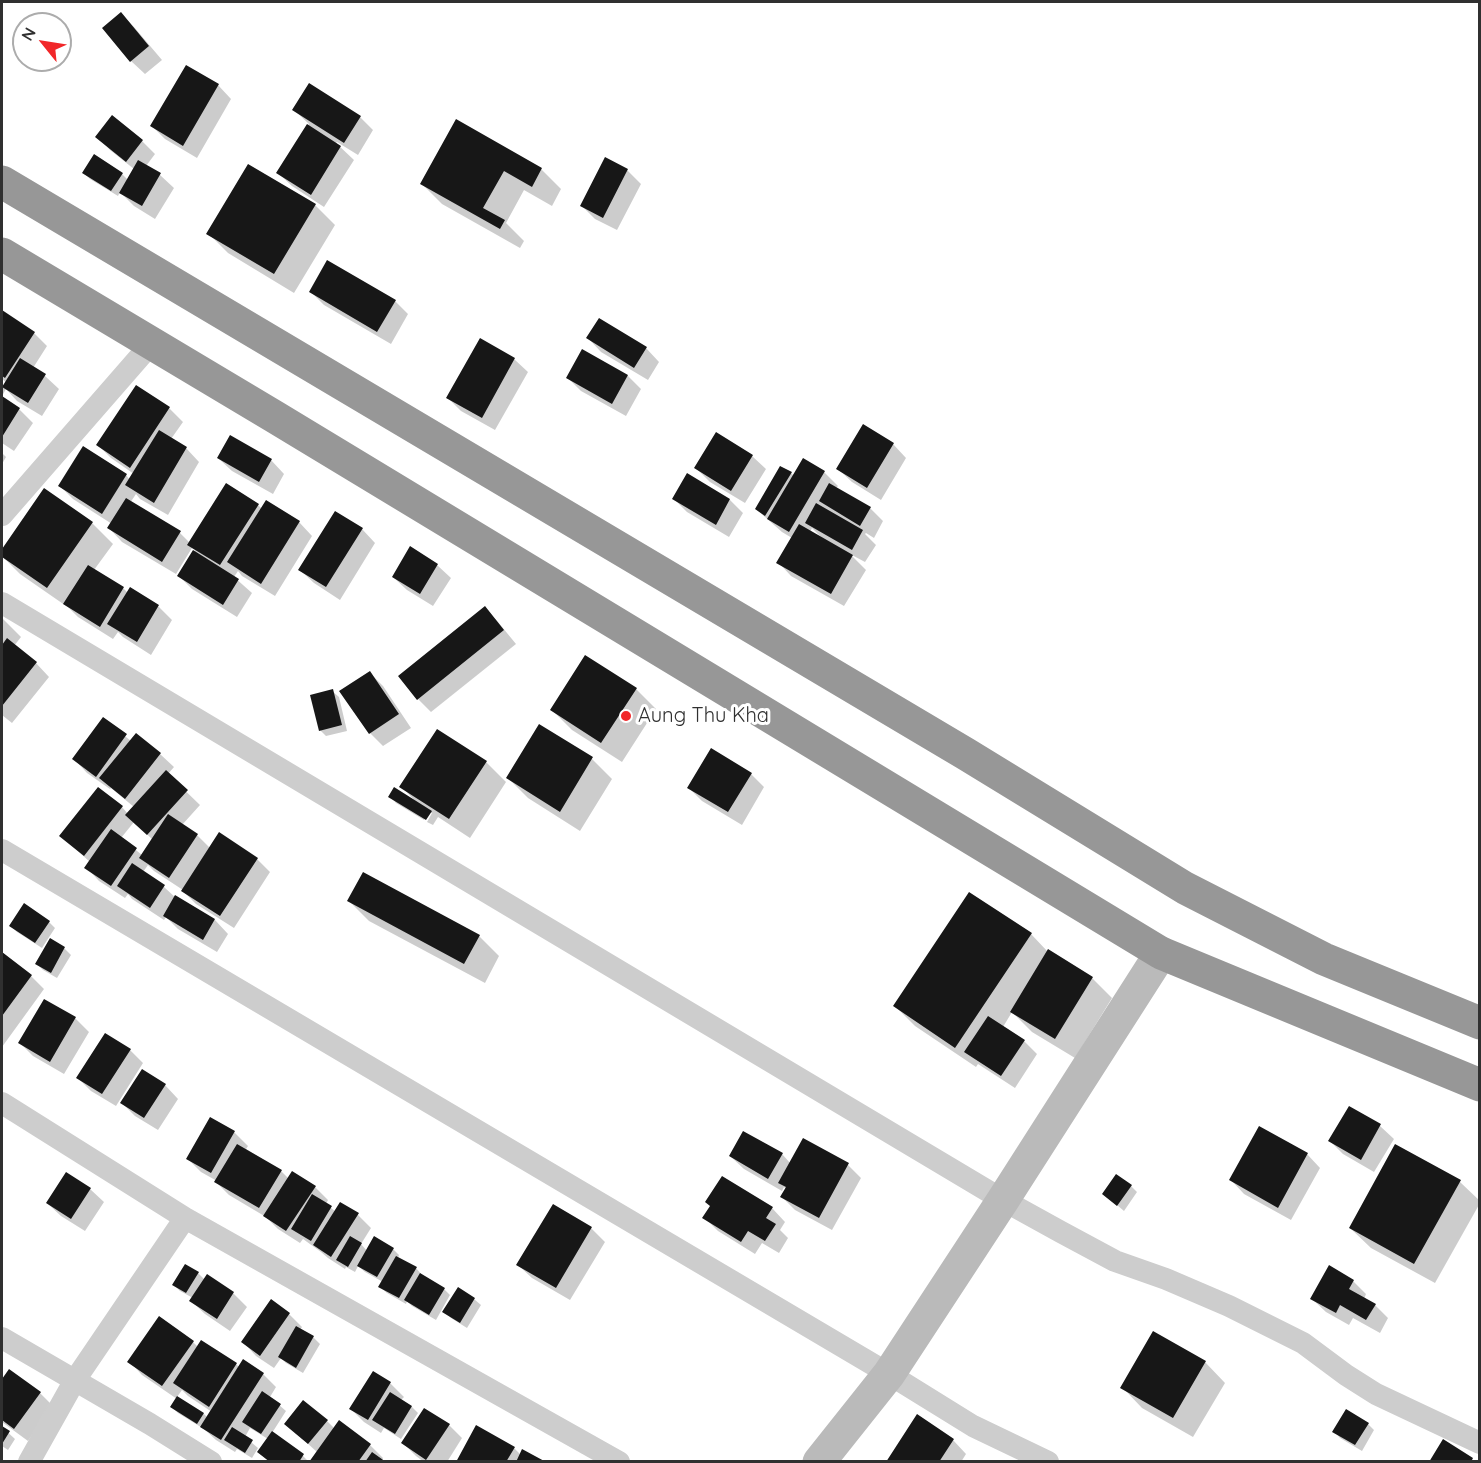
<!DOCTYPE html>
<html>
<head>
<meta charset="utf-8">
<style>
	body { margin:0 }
	#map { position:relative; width:1481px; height:1463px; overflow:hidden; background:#fff; font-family:Quicksand,sans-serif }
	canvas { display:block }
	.frame { position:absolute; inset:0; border:3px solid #303030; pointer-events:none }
	.north { position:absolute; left:12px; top:12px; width:60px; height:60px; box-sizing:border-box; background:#fff; border:2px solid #acacac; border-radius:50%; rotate:300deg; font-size:16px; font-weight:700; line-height:24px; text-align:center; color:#303030 }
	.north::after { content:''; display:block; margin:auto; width:21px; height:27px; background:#f12729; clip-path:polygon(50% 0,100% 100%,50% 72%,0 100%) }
</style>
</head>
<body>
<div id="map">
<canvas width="1481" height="1463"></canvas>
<div class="frame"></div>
<div class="north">N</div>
</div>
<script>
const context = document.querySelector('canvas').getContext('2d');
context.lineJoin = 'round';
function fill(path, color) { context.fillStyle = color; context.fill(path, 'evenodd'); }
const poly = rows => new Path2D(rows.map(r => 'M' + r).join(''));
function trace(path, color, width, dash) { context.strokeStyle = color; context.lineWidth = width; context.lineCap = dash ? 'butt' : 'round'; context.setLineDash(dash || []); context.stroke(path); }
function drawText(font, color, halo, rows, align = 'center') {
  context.font = font + ' Quicksand,sans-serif'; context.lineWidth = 6; context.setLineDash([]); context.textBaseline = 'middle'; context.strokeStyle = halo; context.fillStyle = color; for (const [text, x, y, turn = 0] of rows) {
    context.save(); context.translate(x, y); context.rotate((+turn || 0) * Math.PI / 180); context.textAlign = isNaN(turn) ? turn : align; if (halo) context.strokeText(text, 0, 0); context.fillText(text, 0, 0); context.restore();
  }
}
fill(poly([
	[121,14,134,27,162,60,145,74,131,61,104,28],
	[218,85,231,99,197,158,165,139,152,126],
	[294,110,360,117,373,130,358,155,337,142,336,143,354,160,324,207,292,186,278,173,309,124],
	[112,117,142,141,155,154,146,166,160,175,174,188,155,219,134,206,120,192,118,196,90,179,84,173,122,174,128,180,134,169,110,150,97,136],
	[456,121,541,169,561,189,552,206,524,190,506,223,524,241,520,248,442,204,421,183],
	[627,170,641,184,617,230,595,219,582,206],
	[315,205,335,225,294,293,228,253,208,233],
	[311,292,395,301,408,314,391,344,324,305],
	[2,312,34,333,47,346,33,368,45,376,59,389,42,416,17,401,6,389,2,396,2,384,4,387,7,383,2,379],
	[588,338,646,348,659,362,648,380,601,352],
	[514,359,528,372,495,430,461,411,448,398],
	[628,376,641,389,626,416,581,391,568,378],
	[137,387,169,408,183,422,171,439,186,448,199,462,168,515,140,499,136,494,130,503,180,533,190,543,258,505,262,509,299,522,312,536,275,596,242,576,238,571,234,577,252,593,237,617,192,589,179,576,195,550,192,548,176,574,122,542,109,528,112,524,73,499,60,486,126,475,130,480,134,474,111,458,98,445],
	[2,398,19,409,33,423,14,451,2,443],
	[893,444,906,458,881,500,852,482,838,469],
	[2,453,6,457,2,464],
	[752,456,766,469,745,503,710,482,696,468],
	[218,458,271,460,284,474,273,494,232,471],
	[803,460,824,472,838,486,836,488,870,508,883,521,874,538,866,533,865,534,876,545,865,562,850,554,866,570,844,606,791,576,778,562,792,538,782,532,756,509,791,473,794,476],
	[812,528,822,538,810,532],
	[688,475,730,500,743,513,729,537,687,512,674,499],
	[44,490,92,523,113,544,94,570,123,588,128,593,130,589,159,607,172,620,151,655,123,637,118,632,113,639,78,617,69,608,20,574,2,556,2,551],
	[362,529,375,543,340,600,314,583,300,570],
	[437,565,451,578,433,606,407,590,393,577],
	[485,608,498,622,516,644,431,712,418,699],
	[2,618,21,637,14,646,36,663,49,677,12,723,2,715],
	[370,673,383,686,411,728,383,746,370,733],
	[636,689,656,709,622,762,572,730,552,710],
	[332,691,339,697,347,731,326,736,320,730],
	[104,719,131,741,136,735,160,754,174,767,168,774,200,805,182,825,197,835,210,848,257,859,270,872,234,928,196,904,183,891,183,890,154,871,148,865,143,872,164,887,176,898,215,920,228,934,217,952,178,929,166,917,164,920,132,899,128,894,125,898,99,881,86,867,90,862,61,836,122,807,128,814,134,807,111,788,110,789,87,773,74,759],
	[134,822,153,840,142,855,121,838],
	[539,726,592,759,612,779,580,831,528,798,508,778],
	[486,762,506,782,470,838,438,817,433,825,427,822,432,813,429,813,424,820,396,803,390,796,415,801,401,786],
	[751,774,764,787,742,825,702,801,689,788],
	[349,901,479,936,499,956,485,983,369,921],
	[49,922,55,928,42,948,17,932,11,926],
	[1031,934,1048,952,1092,978,1112,998,1075,1058,1032,1032,1012,1012,1003,1027,1024,1041,1037,1054,1015,1088,978,1064,976,1067,915,1026,895,1006],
	[51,940,64,948,71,955,57,978,43,970,37,964],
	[2,952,31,976,44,989,2,1047],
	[75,1018,89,1032,64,1074,33,1056,20,1043],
	[130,1050,143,1063,116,1106,91,1091,78,1078],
	[165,1085,178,1099,158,1130,135,1116,122,1103],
	[1349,1108,1380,1126,1394,1139,1374,1172,1343,1154,1330,1141],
	[211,1119,234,1132,248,1146,246,1149,281,1171,289,1179,315,1187,328,1200,326,1204,336,1212,358,1215,371,1228,361,1244,367,1251,393,1249,399,1255,398,1258,416,1268,422,1275,444,1289,450,1295,436,1320,412,1306,407,1301,406,1304,387,1293,380,1287,383,1282,365,1272,358,1266,355,1272,346,1267,345,1269,328,1258,321,1252,303,1239,300,1243,278,1229,266,1217,229,1195,216,1182,217,1181,201,1172,188,1159],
	[782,1154,791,1164,848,1165,861,1178,832,1230,795,1210,782,1197,786,1189,784,1187,782,1191,744,1169,730,1156],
	[1307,1154,1320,1168,1291,1220,1244,1194,1231,1180],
	[1460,1182,1480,1201,1480,1203,1435,1283,1371,1248,1350,1228],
	[1131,1186,1137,1192,1124,1211,1104,1194],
	[90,1189,104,1202,85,1231,61,1216,47,1203],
	[553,1206,591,1228,605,1242,570,1300,532,1278,518,1265],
	[772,1208,785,1222,780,1230,788,1238,779,1253,762,1243,755,1254,718,1231,704,1217],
	[198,1273,205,1280,208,1276,233,1293,247,1307,230,1331,205,1314,191,1301,193,1298,180,1291,174,1285],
	[1353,1281,1366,1294,1364,1299,1375,1305,1388,1318,1380,1333,1353,1318,1349,1325,1326,1312,1312,1299],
	[474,1299,481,1305,467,1328,451,1318,444,1311],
	[289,1314,302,1327,300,1330,313,1337,320,1344,303,1373,286,1363,281,1358,274,1368,256,1356,243,1342],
	[193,1342,198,1347,236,1364,240,1368,263,1374,276,1387,270,1397,286,1411,272,1433,303,1456,309,1462,269,1462,259,1452,268,1439,250,1428,245,1437,258,1448,252,1458,237,1449,235,1452,216,1440,204,1429,178,1413,172,1407,177,1399,142,1375,129,1361],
	[182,1390,188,1396,212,1412,208,1418,204,1414,177,1397],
	[1205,1362,1225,1383,1193,1437,1142,1408,1122,1387],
	[9,1371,40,1393,53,1406,28,1441,2,1422,2,1382],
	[373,1373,390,1383,404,1397,401,1400,412,1407,418,1413,401,1439,384,1428,381,1433,364,1422,351,1409],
	[327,1421,335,1429,370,1445,383,1458,382,1460,383,1462,311,1462,317,1452,286,1424],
	[1368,1424,1374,1430,1362,1451,1340,1438,1334,1431],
	[449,1425,462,1438,447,1462,424,1462,416,1456,403,1443],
	[2,1427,15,1439,8,1450,2,1446],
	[953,1440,966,1454,961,1462,887,1462],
	[514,1448,521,1455,543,1462,458,1462]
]), '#0003');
fill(poly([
	[121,12,149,46,130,62,102,28],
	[186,65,219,84,183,146,150,126],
	[309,83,361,116,344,143,292,110],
	[112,115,143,140,126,162,95,137],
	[456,119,542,168,532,187,504,171,483,208,505,220,500,229,420,184],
	[307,124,341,146,311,195,276,173],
	[94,154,123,173,111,191,82,173],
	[605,157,628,169,603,218,580,206],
	[138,160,161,173,142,206,119,193],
	[248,164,316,204,274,274,206,234],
	[327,260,396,300,377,332,309,292],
	[2,310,35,332,5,378,2,376],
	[599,318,647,347,634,368,586,338],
	[480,338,515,358,482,418,446,398],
	[582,349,628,375,612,404,566,378],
	[20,358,46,374,28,403,2,387],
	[136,385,170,407,130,468,96,445],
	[2,396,20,408,2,437],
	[863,424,894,443,867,488,836,469],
	[159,430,187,447,154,503,125,485],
	[716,432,753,455,731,491,694,468],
	[230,435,272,459,259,482,217,458],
	[83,446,127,474,102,514,58,486],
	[803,458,825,471,789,532,767,519],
	[780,466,792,472,765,516,755,509],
	[687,473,730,499,716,525,672,499],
	[226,483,259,504,220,565,187,545],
	[829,483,871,507,860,526,819,501],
	[44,488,93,522,47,588,2,557,2,549],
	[126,498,181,531,162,562,107,528],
	[266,500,300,521,261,584,227,562],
	[816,503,863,530,852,550,805,523],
	[335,511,363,528,326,587,298,570],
	[799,524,853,555,831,594,776,563],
	[410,546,438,564,420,594,392,577],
	[193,550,239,579,223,605,177,576],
	[88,565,124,587,100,627,63,604],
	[130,587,159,605,137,642,107,624],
	[485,606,504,630,417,700,398,676],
	[7,638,37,662,2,706,2,645],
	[585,655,637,688,601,743,550,710],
	[370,671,399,714,369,734,339,691],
	[333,689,342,725,319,731,310,695],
	[103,717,127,734,96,777,72,759],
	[539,724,593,757,560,812,506,778],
	[437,729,487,761,449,819,399,787],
	[136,733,161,753,125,799,99,778],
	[711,748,752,773,728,812,687,788],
	[166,770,188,790,147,835,125,815],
	[98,787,123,806,84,856,59,836],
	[394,787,432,811,426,820,388,797],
	[168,814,198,834,169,878,139,858],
	[111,829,137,848,111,886,84,868],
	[219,832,258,858,220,916,181,891],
	[132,863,165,885,150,908,117,886],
	[363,872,480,935,464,964,347,901],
	[969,892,1032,933,955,1048,893,1006],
	[175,895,215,919,203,940,163,916],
	[24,903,50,921,35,943,9,926],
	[50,938,65,947,51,973,35,964],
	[1048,949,1093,977,1055,1039,1010,1012],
	[2,952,32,975,2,1016],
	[44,999,76,1017,50,1062,18,1043],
	[988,1016,1025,1040,1001,1076,964,1052],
	[105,1033,131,1049,102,1094,76,1078],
	[142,1069,166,1084,144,1118,120,1103],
	[1349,1106,1381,1124,1361,1160,1328,1141],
	[210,1117,235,1131,211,1173,186,1159],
	[1259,1126,1308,1153,1278,1208,1229,1180],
	[743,1131,783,1153,768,1179,729,1156],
	[803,1138,849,1163,819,1218,780,1197,786,1187,778,1183],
	[237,1144,282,1170,259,1208,214,1182],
	[1395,1144,1461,1180,1414,1264,1349,1228],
	[292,1171,316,1186,286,1231,263,1216],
	[66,1172,91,1188,71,1219,46,1203],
	[1116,1174,1132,1185,1117,1206,1102,1194],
	[722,1176,773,1207,766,1218,776,1224,765,1241,748,1231,741,1242,702,1218,710,1206,705,1202],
	[312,1194,332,1206,311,1241,291,1229],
	[340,1202,359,1213,331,1257,313,1245],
	[553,1204,592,1227,556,1288,516,1265],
	[350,1236,362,1243,348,1267,336,1260],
	[374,1236,394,1248,377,1277,357,1266],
	[396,1256,417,1267,399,1298,378,1287],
	[185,1264,199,1272,186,1293,172,1285],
	[1329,1265,1354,1280,1349,1289,1376,1304,1366,1320,1340,1305,1336,1313,1310,1299],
	[420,1273,445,1288,429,1315,404,1300],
	[207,1274,234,1292,217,1319,189,1301],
	[458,1287,475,1298,460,1323,442,1312],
	[271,1299,290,1313,260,1356,241,1342],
	[159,1316,194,1341,162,1386,127,1362],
	[296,1326,314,1336,296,1368,278,1357],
	[1153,1331,1206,1361,1173,1418,1120,1388],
	[201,1340,237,1363,209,1407,173,1383],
	[243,1359,264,1373,221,1440,200,1427],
	[9,1369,41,1392,14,1429,2,1420,2,1379],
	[373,1371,391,1382,368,1420,349,1409],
	[262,1391,281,1404,261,1434,242,1422],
	[390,1392,412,1406,395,1434,372,1420],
	[177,1396,204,1413,197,1424,170,1407],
	[303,1400,328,1420,308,1444,284,1424],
	[424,1408,450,1424,426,1460,401,1443],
	[1346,1409,1369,1423,1355,1445,1332,1432],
	[917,1414,954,1439,939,1462,886,1462],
	[339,1420,371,1444,358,1462,309,1462],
	[476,1425,515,1447,506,1462,456,1462],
	[2,1426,10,1431,2,1444],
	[232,1427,253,1440,245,1453,224,1440],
	[272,1431,304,1454,299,1462,270,1462,257,1452],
	[1443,1439,1473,1458,1471,1462,1429,1462],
	[522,1449,546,1462,516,1462],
	[372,1452,386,1462,365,1462]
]), '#171717');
trace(poly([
	[2,515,151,344],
	[2,603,1003,1200,1061,1232,1115,1261,1166,1279,1229,1306,1303,1343,1346,1375,1376,1394,1480,1443],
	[2,850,889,1374,973,1426,1048,1462],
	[2,1103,185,1218,619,1462],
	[2,1338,150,1424,211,1462],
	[29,1462,75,1380,185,1218]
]), '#cdcdcd', 22);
trace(poly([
	[819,1462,889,1374,1003,1200,1161,953]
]), '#bababa', 33);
trace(poly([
	[2,182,966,754,1185,888,1324,959,1480,1023],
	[2,254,275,417,1161,953,1480,1085]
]), '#979797', 33);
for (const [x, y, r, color] of [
	[626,716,6,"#f12729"]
]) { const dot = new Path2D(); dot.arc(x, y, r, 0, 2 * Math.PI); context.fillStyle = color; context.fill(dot); trace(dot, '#fff', 2); }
drawText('20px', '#303030', '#fff', [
	["Aung Thu Kha",638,716]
], 'left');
</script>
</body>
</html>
